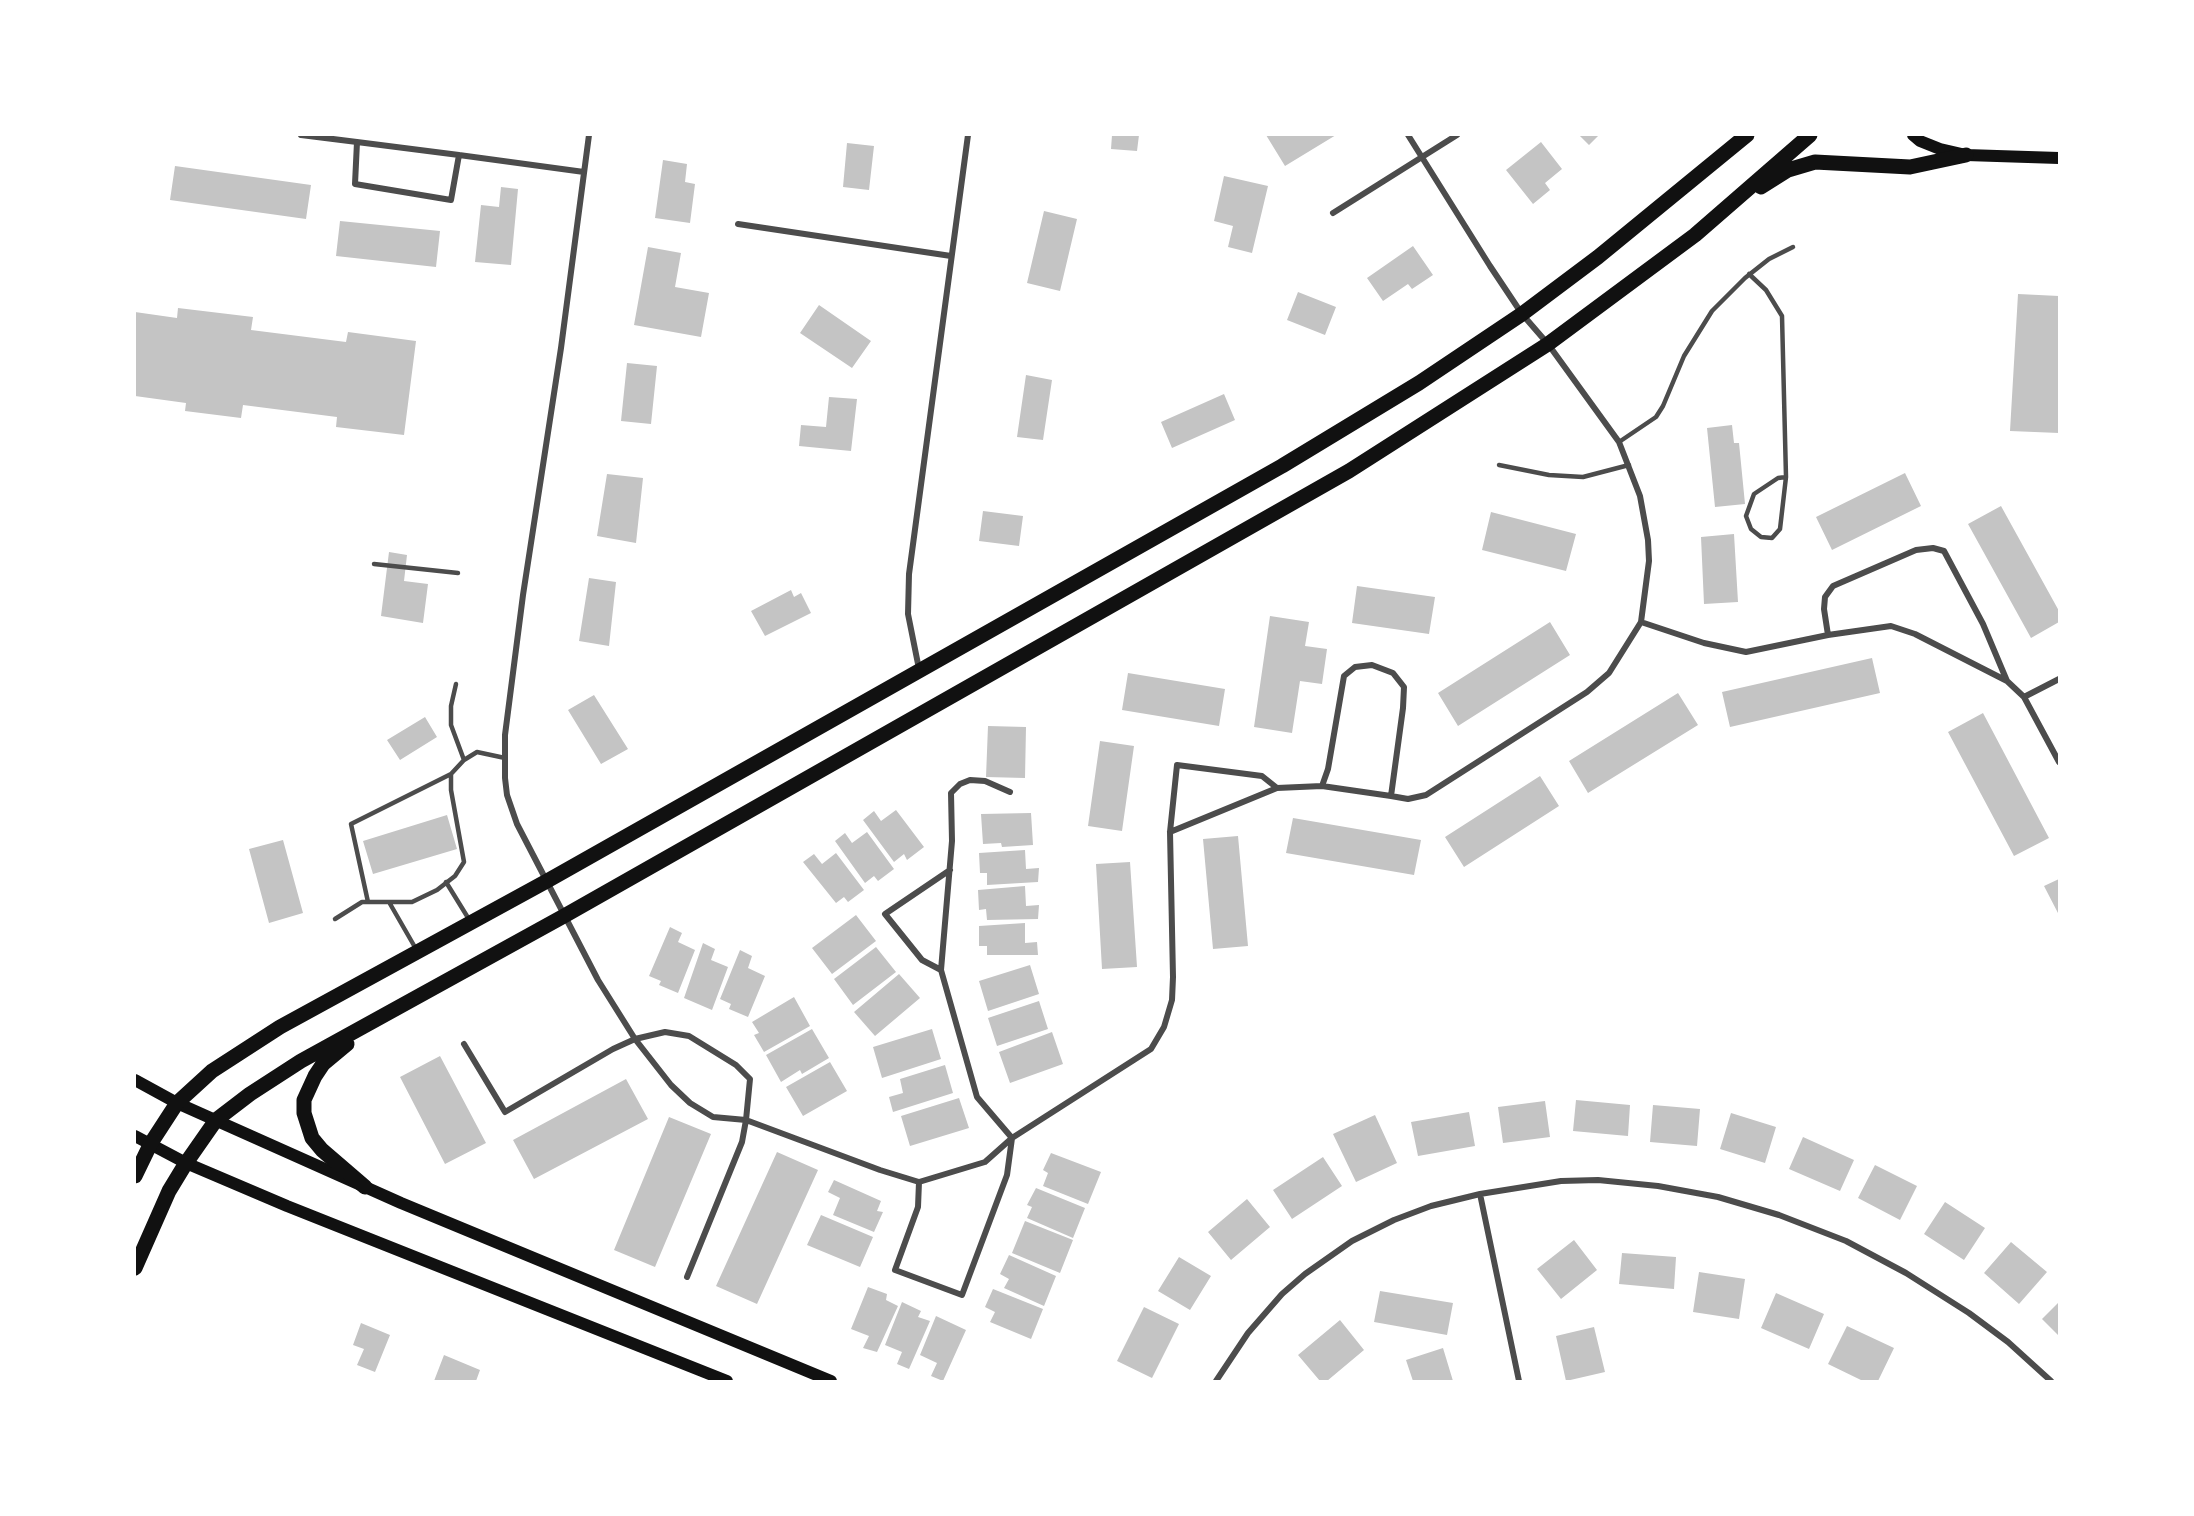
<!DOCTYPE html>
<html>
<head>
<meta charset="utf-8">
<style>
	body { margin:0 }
	#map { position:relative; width:2194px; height:1516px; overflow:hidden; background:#fff; font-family:"PT Sans Narrow",sans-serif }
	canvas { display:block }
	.frame { position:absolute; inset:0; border:136px solid #fff; pointer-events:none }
</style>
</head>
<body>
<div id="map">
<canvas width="2194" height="1516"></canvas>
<div class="frame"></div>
</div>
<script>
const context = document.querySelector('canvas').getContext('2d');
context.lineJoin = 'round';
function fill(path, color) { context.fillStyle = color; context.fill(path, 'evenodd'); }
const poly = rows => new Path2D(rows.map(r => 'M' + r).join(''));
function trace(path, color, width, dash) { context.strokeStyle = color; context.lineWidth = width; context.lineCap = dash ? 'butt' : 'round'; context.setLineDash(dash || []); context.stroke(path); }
fill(poly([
	[1112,135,1139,135,1137,151,1111,149],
	[1266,135,1336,135,1285,166],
	[1579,135,1599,135,1589,145],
	[1541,142,1562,169,1545,183,1550,190,1533,204,1506,170],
	[847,143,874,146,869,190,843,187],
	[663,160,687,164,685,182,695,184,690,223,655,218],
	[175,166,311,185,306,219,170,200],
	[1224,176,1268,186,1252,253,1228,247,1233,226,1214,221],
	[501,187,518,189,511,265,475,262,481,205,499,207],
	[1044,211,1077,219,1060,291,1027,283],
	[340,221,440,231,436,267,336,256],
	[1413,246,1433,275,1412,289,1408,284,1383,301,1367,278],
	[648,247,681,253,675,287,709,293,701,337,634,325],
	[1298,292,1336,307,1325,335,1287,320],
	[2018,294,2059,296,2059,433,2010,431],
	[819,305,871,341,852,368,800,333],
	[178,308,253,317,251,330,346,342,348,332,416,341,404,435,336,427,337,417,243,405,241,418,185,411,186,403,135,396,135,312,177,318],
	[627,363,657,366,651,424,621,421],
	[1026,375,1052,380,1043,440,1017,437],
	[1224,394,1235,420,1172,448,1161,422],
	[829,397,857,399,851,451,799,446,801,425,826,427],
	[1732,425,1734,443,1739,443,1745,504,1715,507,1707,428],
	[1905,473,1921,506,1832,550,1816,517],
	[607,474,643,478,636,543,597,536],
	[2001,506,2059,611,2059,622,2031,638,1968,524],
	[983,511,1023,516,1019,546,979,541],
	[1491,512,1576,534,1566,571,1482,550],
	[1734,534,1738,602,1704,604,1701,537],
	[389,552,407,555,404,581,428,584,423,623,381,616],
	[589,578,616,582,609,646,579,641],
	[1357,586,1435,597,1429,634,1352,623],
	[791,590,794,597,801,593,811,613,765,636,751,611],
	[1270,616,1309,622,1305,646,1327,649,1322,684,1300,681,1292,733,1254,727],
	[1550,622,1570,655,1458,726,1438,693],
	[1872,658,1880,693,1730,727,1722,692],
	[1128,673,1225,689,1219,726,1122,710],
	[1678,693,1698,725,1588,793,1569,761],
	[594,695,628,749,601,764,568,710],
	[1983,713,2049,838,2014,856,1948,732],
	[425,717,437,737,400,760,387,740],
	[988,726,1026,727,1025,778,986,777],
	[1100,741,1134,746,1122,831,1088,826],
	[1540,776,1559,806,1464,867,1445,837],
	[896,810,924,847,907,860,904,854,894,862,863,820,874,811,881,821],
	[1031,813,1033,845,1002,847,1001,843,983,844,981,814],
	[447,815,457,849,373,874,363,841],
	[1293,818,1421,840,1414,875,1286,853],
	[867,832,894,869,878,881,874,876,865,883,835,841,845,833,852,843],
	[1238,836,1248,946,1213,949,1203,839],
	[283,840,303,913,269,923,249,849],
	[1025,850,1026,869,1039,868,1038,882,987,885,987,873,980,873,979,853],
	[836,853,864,890,848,902,844,897,836,903,803,862,814,854,822,864],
	[1130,862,1137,967,1102,969,1096,864],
	[2059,879,2059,915,2044,886],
	[1025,886,1026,906,1039,905,1038,919,987,920,986,909,979,910,978,890],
	[856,915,876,941,832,974,812,948],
	[1025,923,1025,943,1037,942,1038,955,987,955,987,946,979,946,979,926],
	[670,927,682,933,678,942,695,950,678,993,659,985,661,981,649,976],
	[703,943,715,949,711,960,728,967,712,1010,684,998],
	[876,947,896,972,853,1005,834,979],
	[740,950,752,956,748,968,765,976,748,1017,729,1009,731,1004,720,999],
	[1030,965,1039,994,988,1011,979,981],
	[899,974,920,998,875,1036,854,1012],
	[794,997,810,1026,764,1052,754,1035,759,1033,752,1022],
	[1039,1001,1048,1029,997,1046,988,1018],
	[812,1029,829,1058,802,1074,800,1070,781,1082,766,1055],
	[932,1029,941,1059,882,1078,873,1047],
	[1052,1032,1063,1064,1010,1083,999,1052],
	[440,1056,486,1143,445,1164,400,1077],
	[830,1062,847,1091,803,1116,786,1087],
	[945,1065,953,1093,893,1112,889,1097,903,1093,900,1079],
	[626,1079,648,1119,534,1179,513,1140],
	[959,1098,969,1128,910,1146,901,1116],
	[1576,1100,1630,1105,1628,1136,1573,1131],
	[1545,1101,1550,1137,1503,1143,1498,1107],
	[1653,1105,1700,1109,1697,1146,1650,1142],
	[1469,1112,1475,1146,1418,1156,1411,1122],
	[1731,1113,1776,1127,1765,1163,1720,1149],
	[1375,1115,1397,1163,1356,1182,1333,1134],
	[669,1117,711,1134,655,1267,614,1250],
	[1803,1137,1854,1160,1840,1191,1789,1169],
	[777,1152,818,1170,757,1304,716,1286],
	[1051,1153,1101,1172,1088,1204,1043,1186,1048,1173,1043,1170],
	[1323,1157,1342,1186,1292,1219,1273,1190],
	[1875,1165,1917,1186,1900,1220,1858,1198],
	[834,1180,881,1201,877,1211,883,1212,874,1232,833,1215,840,1198,828,1192],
	[1036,1188,1085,1208,1073,1238,1027,1218,1032,1207,1027,1205],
	[1247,1199,1270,1227,1231,1260,1208,1232],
	[1945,1202,1985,1228,1964,1260,1924,1234],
	[821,1215,873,1237,860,1267,807,1245],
	[1025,1221,1073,1240,1060,1273,1012,1253],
	[1574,1240,1597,1270,1561,1299,1537,1269],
	[2011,1242,2047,1272,2019,1304,1984,1273],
	[1622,1253,1676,1257,1674,1289,1619,1284],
	[1009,1255,1056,1276,1044,1306,1004,1288,1009,1279,1000,1274],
	[1179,1257,1211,1276,1190,1310,1158,1291],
	[1699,1272,1745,1279,1739,1319,1693,1312],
	[868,1287,887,1294,886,1300,898,1306,877,1352,863,1348,869,1336,851,1329],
	[993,1289,1043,1309,1031,1339,990,1322,995,1312,985,1307],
	[1380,1291,1453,1303,1447,1335,1374,1322],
	[1776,1293,1824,1314,1809,1349,1761,1328],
	[902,1302,921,1311,918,1317,930,1321,909,1369,897,1364,902,1352,885,1345],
	[2059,1302,2059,1336,2042,1319],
	[1144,1307,1179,1324,1152,1378,1117,1361],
	[936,1316,966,1330,943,1381,931,1376,937,1363,920,1355],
	[1340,1320,1364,1350,1327,1381,1320,1381,1298,1355],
	[361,1323,390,1335,375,1372,357,1365,364,1349,353,1345],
	[1847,1326,1894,1348,1878,1381,1863,1381,1828,1364],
	[1594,1327,1605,1372,1566,1381,1556,1336],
	[1443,1348,1453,1381,1413,1381,1406,1360],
	[444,1355,480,1370,476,1381,434,1381]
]), '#c4c4c4');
trace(poly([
	[1749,274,1766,290,1782,316,1786,477,1780,529,1772,538,1761,537,1751,529,1746,516,1754,494,1778,478,1786,477],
	[1619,442,1656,417,1663,406,1684,356,1712,311,1745,278,1769,259,1793,247],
	[1499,465,1549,475,1583,477,1629,465],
	[374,564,458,573],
	[456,684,451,706,451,725,464,760],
	[446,882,470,921],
	[368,902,351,824,451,774],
	[389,902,416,949],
	[335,919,362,902,412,902,437,890,455,876,464,862,451,790,451,774,464,760,477,752,505,758]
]), '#4c4c4c', 4.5);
trace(poly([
	[301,135,357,142],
	[589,135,561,348,523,595,505,735,505,778,507,795,517,824,598,980,635,1039,665,1032,689,1036,736,1065,750,1079,746,1120,880,1170,919,1182,985,1162,1012,1138,1151,1049,1164,1027,1172,1000,1173,977,1170,832,1177,765,1262,776,1277,788,1322,786,1391,796,1403,708,1404,687,1393,673,1372,665,1355,667,1344,676,1328,769,1322,786],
	[459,155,451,200,355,184,357,142,459,155,584,172],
	[1333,213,1457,135],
	[738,224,951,256],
	[1641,622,1704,643,1746,652,1828,635,1891,626,1915,634,2007,681,2024,697,2059,762],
	[1828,635,1824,609,1825,597,1833,586,1916,550,1933,548,1944,551,1983,624,2007,681],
	[919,669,908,614,909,574,968,135],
	[2024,697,2059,679],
	[1391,796,1408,799,1426,795,1587,692,1609,673,1641,622,1649,561,1648,540,1640,496,1619,442,1548,344,1522,314,1490,266,1408,135],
	[1170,832,1277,788],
	[941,970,952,841,951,793,960,784,970,780,985,781,1010,792],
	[464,1044,505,1112,613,1049,635,1039,671,1085,690,1103,713,1117,746,1120,742,1142,687,1277],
	[919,1182,918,1207,895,1270,962,1295,1007,1175,1012,1138,977,1097,941,970,922,960,885,914,950,870],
	[1480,1194,1519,1381],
	[1216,1381,1248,1333,1282,1294,1305,1274,1352,1241,1394,1220,1431,1206,1480,1194,1561,1181,1598,1180,1658,1186,1718,1197,1779,1215,1846,1241,1906,1273,1969,1313,2008,1342,2051,1381]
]), '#4c4c4c', 6);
trace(poly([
	[1913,135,1920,141,1940,149,1966,155,2059,158],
	[135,1080,177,1103,401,1203,831,1381],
	[135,1136,186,1163,287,1206,727,1381]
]), '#111', 12);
trace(poly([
	[1761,187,1788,170,1815,162,1910,167,1966,155],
	[347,1044,323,1064,315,1076,304,1100,304,1113,312,1138,322,1150,365,1187],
	[135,1176,151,1143,177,1103,212,1071,280,1027,547,881,1282,466,1419,383,1522,314,1598,257,1747,135],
	[135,1268,169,1191,186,1163,216,1120,250,1094,301,1061,564,916,1349,471,1548,344,1695,235,1810,135]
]), '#111', 15);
</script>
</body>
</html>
